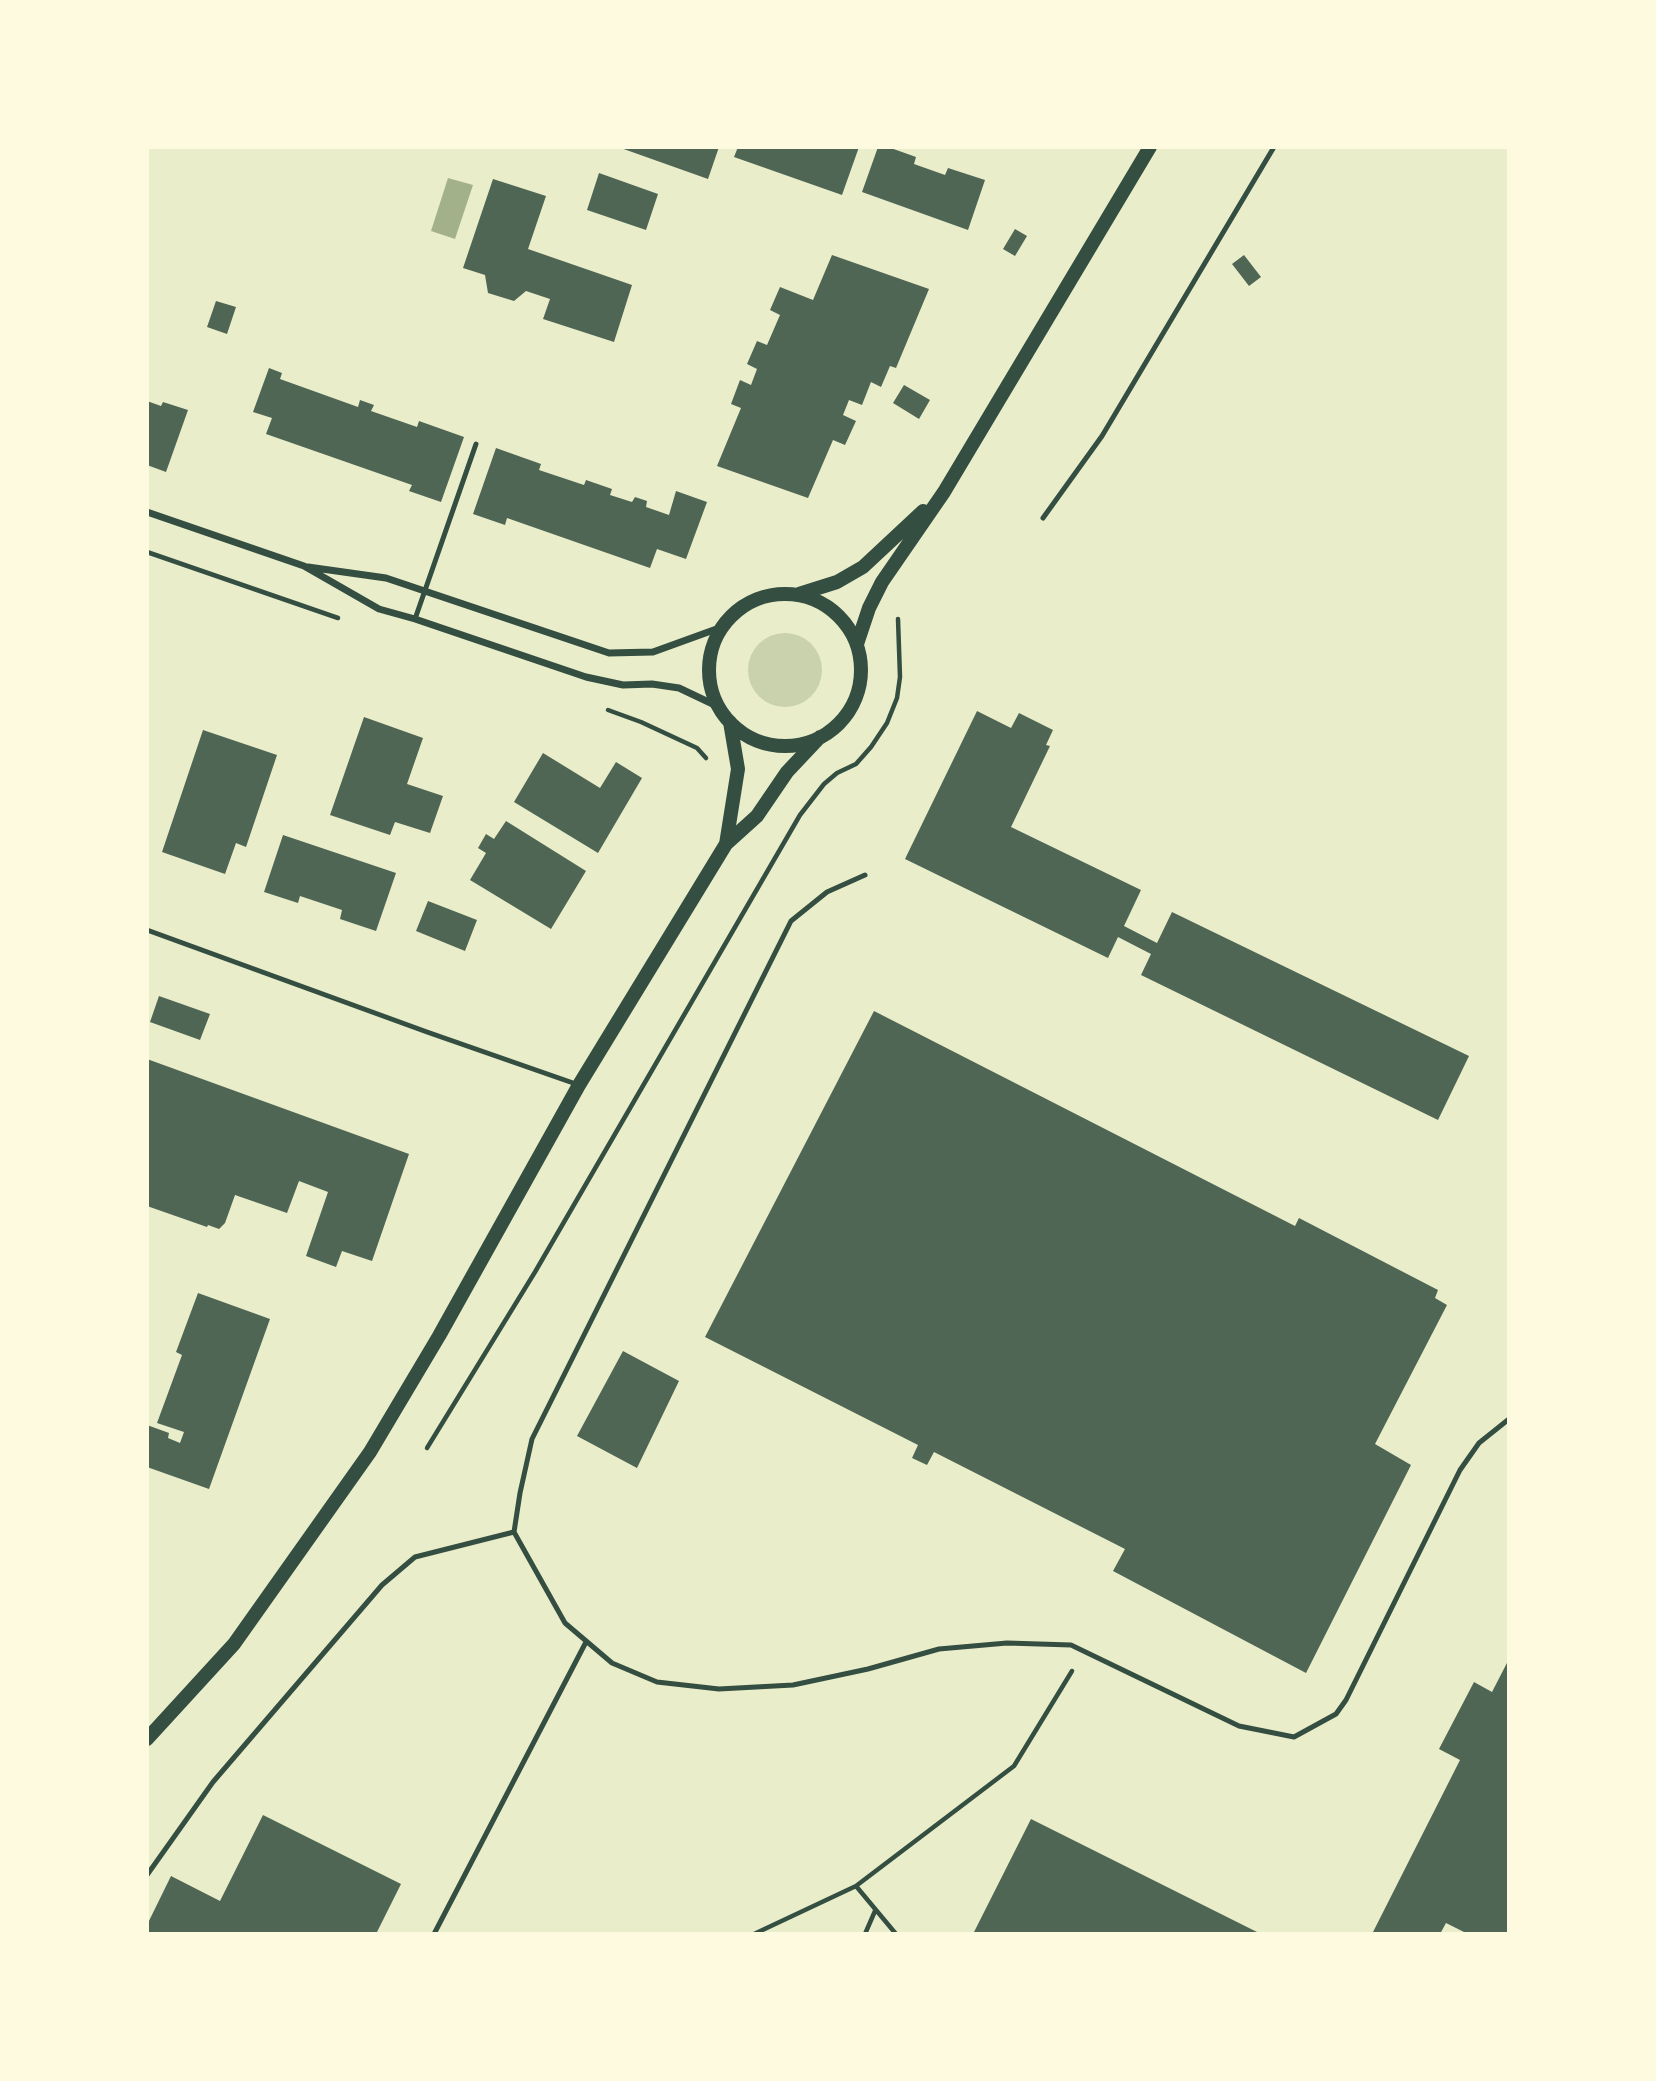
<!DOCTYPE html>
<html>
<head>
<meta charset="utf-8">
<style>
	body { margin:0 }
	#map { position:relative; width:1656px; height:2081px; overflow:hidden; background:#e9edc9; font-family:"Open Sans",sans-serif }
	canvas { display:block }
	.frame { position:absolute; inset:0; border:149px solid #fefae0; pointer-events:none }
</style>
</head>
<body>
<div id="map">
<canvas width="1656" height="2081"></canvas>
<div class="frame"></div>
</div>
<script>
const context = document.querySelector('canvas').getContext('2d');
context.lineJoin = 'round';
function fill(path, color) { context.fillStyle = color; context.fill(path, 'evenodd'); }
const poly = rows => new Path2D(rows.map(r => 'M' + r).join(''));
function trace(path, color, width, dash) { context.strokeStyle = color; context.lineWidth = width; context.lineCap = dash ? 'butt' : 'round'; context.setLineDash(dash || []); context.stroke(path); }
fill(poly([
	'748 670a37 37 0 1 1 74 0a37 37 0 1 1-74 0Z'
]), '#cad2ad');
fill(poly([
	[448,178,473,185,455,239,431,231]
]), '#a3b18a');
fill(poly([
	[618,147,719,147,708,179],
	[738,147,859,147,842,195,734,157],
	[878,147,888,147,916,157,914,164,945,175,948,168,985,180,968,230,862,192],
	[599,173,658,194,646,230,587,210],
	[493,179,546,196,528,249,632,285,614,342,543,319,550,299,526,291,514,301,488,293,485,275,463,268],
	[1015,229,1027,236,1015,256,1003,249],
	[832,255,929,289,896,368,890,366,881,387,871,382,862,405,849,400,843,415,856,421,845,445,833,440,808,498,717,466,741,408,731,404,740,380,751,385,757,369,747,364,757,341,767,345,780,315,770,310,780,287,813,300],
	[1244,255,1261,277,1249,286,1232,264],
	[216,301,236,307,227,334,207,327],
	[269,368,282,373,280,379,358,407,360,400,374,405,371,411,417,427,419,421,464,437,441,502,409,491,412,485,266,434,272,418,253,412],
	[904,385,930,400,919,419,893,403],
	[147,401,161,406,163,402,188,410,166,472,147,465],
	[496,448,541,464,539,470,584,485,586,480,612,489,610,495,632,502,635,497,647,501,646,507,669,515,676,491,707,502,686,559,657,549,650,568,507,518,505,525,473,514],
	[977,711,1011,728,1019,713,1053,730,1046,745,1050,746,1011,827,1141,890,1124,926,1157,943,1172,912,1469,1056,1438,1120,1141,975,1151,954,1118,937,1108,958,905,859],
	[364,717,423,738,407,784,443,796,430,833,395,822,390,835,330,815],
	[203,730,277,755,246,847,236,843,225,874,162,852],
	[543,753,600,788,616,762,642,778,598,853,514,802],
	[506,821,586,871,551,929,470,880,486,853,478,848,486,834,494,839],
	[283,835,396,873,376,931,340,919,342,910,300,896,298,903,264,892],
	[428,901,477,920,465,951,416,931],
	[159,996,210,1014,200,1040,150,1022],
	[874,1011,1295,1226,1299,1218,1438,1290,1435,1298,1447,1305,1375,1444,1411,1465,1306,1673,1113,1571,1125,1549,934,1452,927,1465,912,1458,918,1445,705,1337],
	[147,1059,409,1154,372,1261,342,1251,336,1267,306,1256,328,1192,299,1181,287,1213,235,1195,225,1223,219,1229,208,1225,207,1227,147,1206],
	[198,1293,270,1319,209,1489,147,1467,147,1425,169,1433,168,1438,180,1443,184,1432,157,1423,182,1355,176,1352],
	[623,1351,679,1381,637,1468,577,1436],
	[1509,1659,1509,1934,1468,1934,1446,1923,1440,1934,1372,1934,1460,1760,1439,1749,1474,1682,1492,1692],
	[263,1815,401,1884,376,1934,147,1934,147,1925,171,1876,220,1901],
	[1031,1819,1261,1934,973,1934]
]), '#4f6655');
trace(poly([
	[147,552,338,618],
	[608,710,641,722,697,748,706,758],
	[427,1448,535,1272,800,815,824,784,837,773,856,764,871,747,887,723,897,698,900,677,898,619],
	[856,1886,896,1934],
	[754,1934,856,1886,1014,1766,1072,1671],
	[865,1934,875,1911]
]), '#344e41', 4.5);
trace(poly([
	[1043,518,1102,436,1274,147],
	[415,619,476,444],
	[147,930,427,1032,576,1084],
	[514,1532,520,1493,532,1439,791,921,827,892,865,875],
	[147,1875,213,1782,382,1585,415,1557,514,1532,565,1623,612,1663,657,1682,719,1689,793,1685,868,1669,939,1649,1007,1643,1071,1645,1239,1726,1294,1737,1336,1714,1346,1700,1460,1470,1479,1443,1509,1419],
	[434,1934,586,1642]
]), '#344e41', 5);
trace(poly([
	[147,512,304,566,379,609,415,619,586,677,623,685,652,684,679,688,719,707],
	[308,567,386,578,609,653,653,652,722,627]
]), '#344e41', 7);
trace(poly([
	[799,594,837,582,863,567,923,511],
	'709 670a76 76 0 1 1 152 0a76 76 0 1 1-152 0Z',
	[857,644,869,608,882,582,944,492,1150,147],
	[726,844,738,769,730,722],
	[147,1739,234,1644,370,1452,439,1336,579,1085,726,844,757,816,787,772,820,737]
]), '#344e41', 14);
</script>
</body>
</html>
